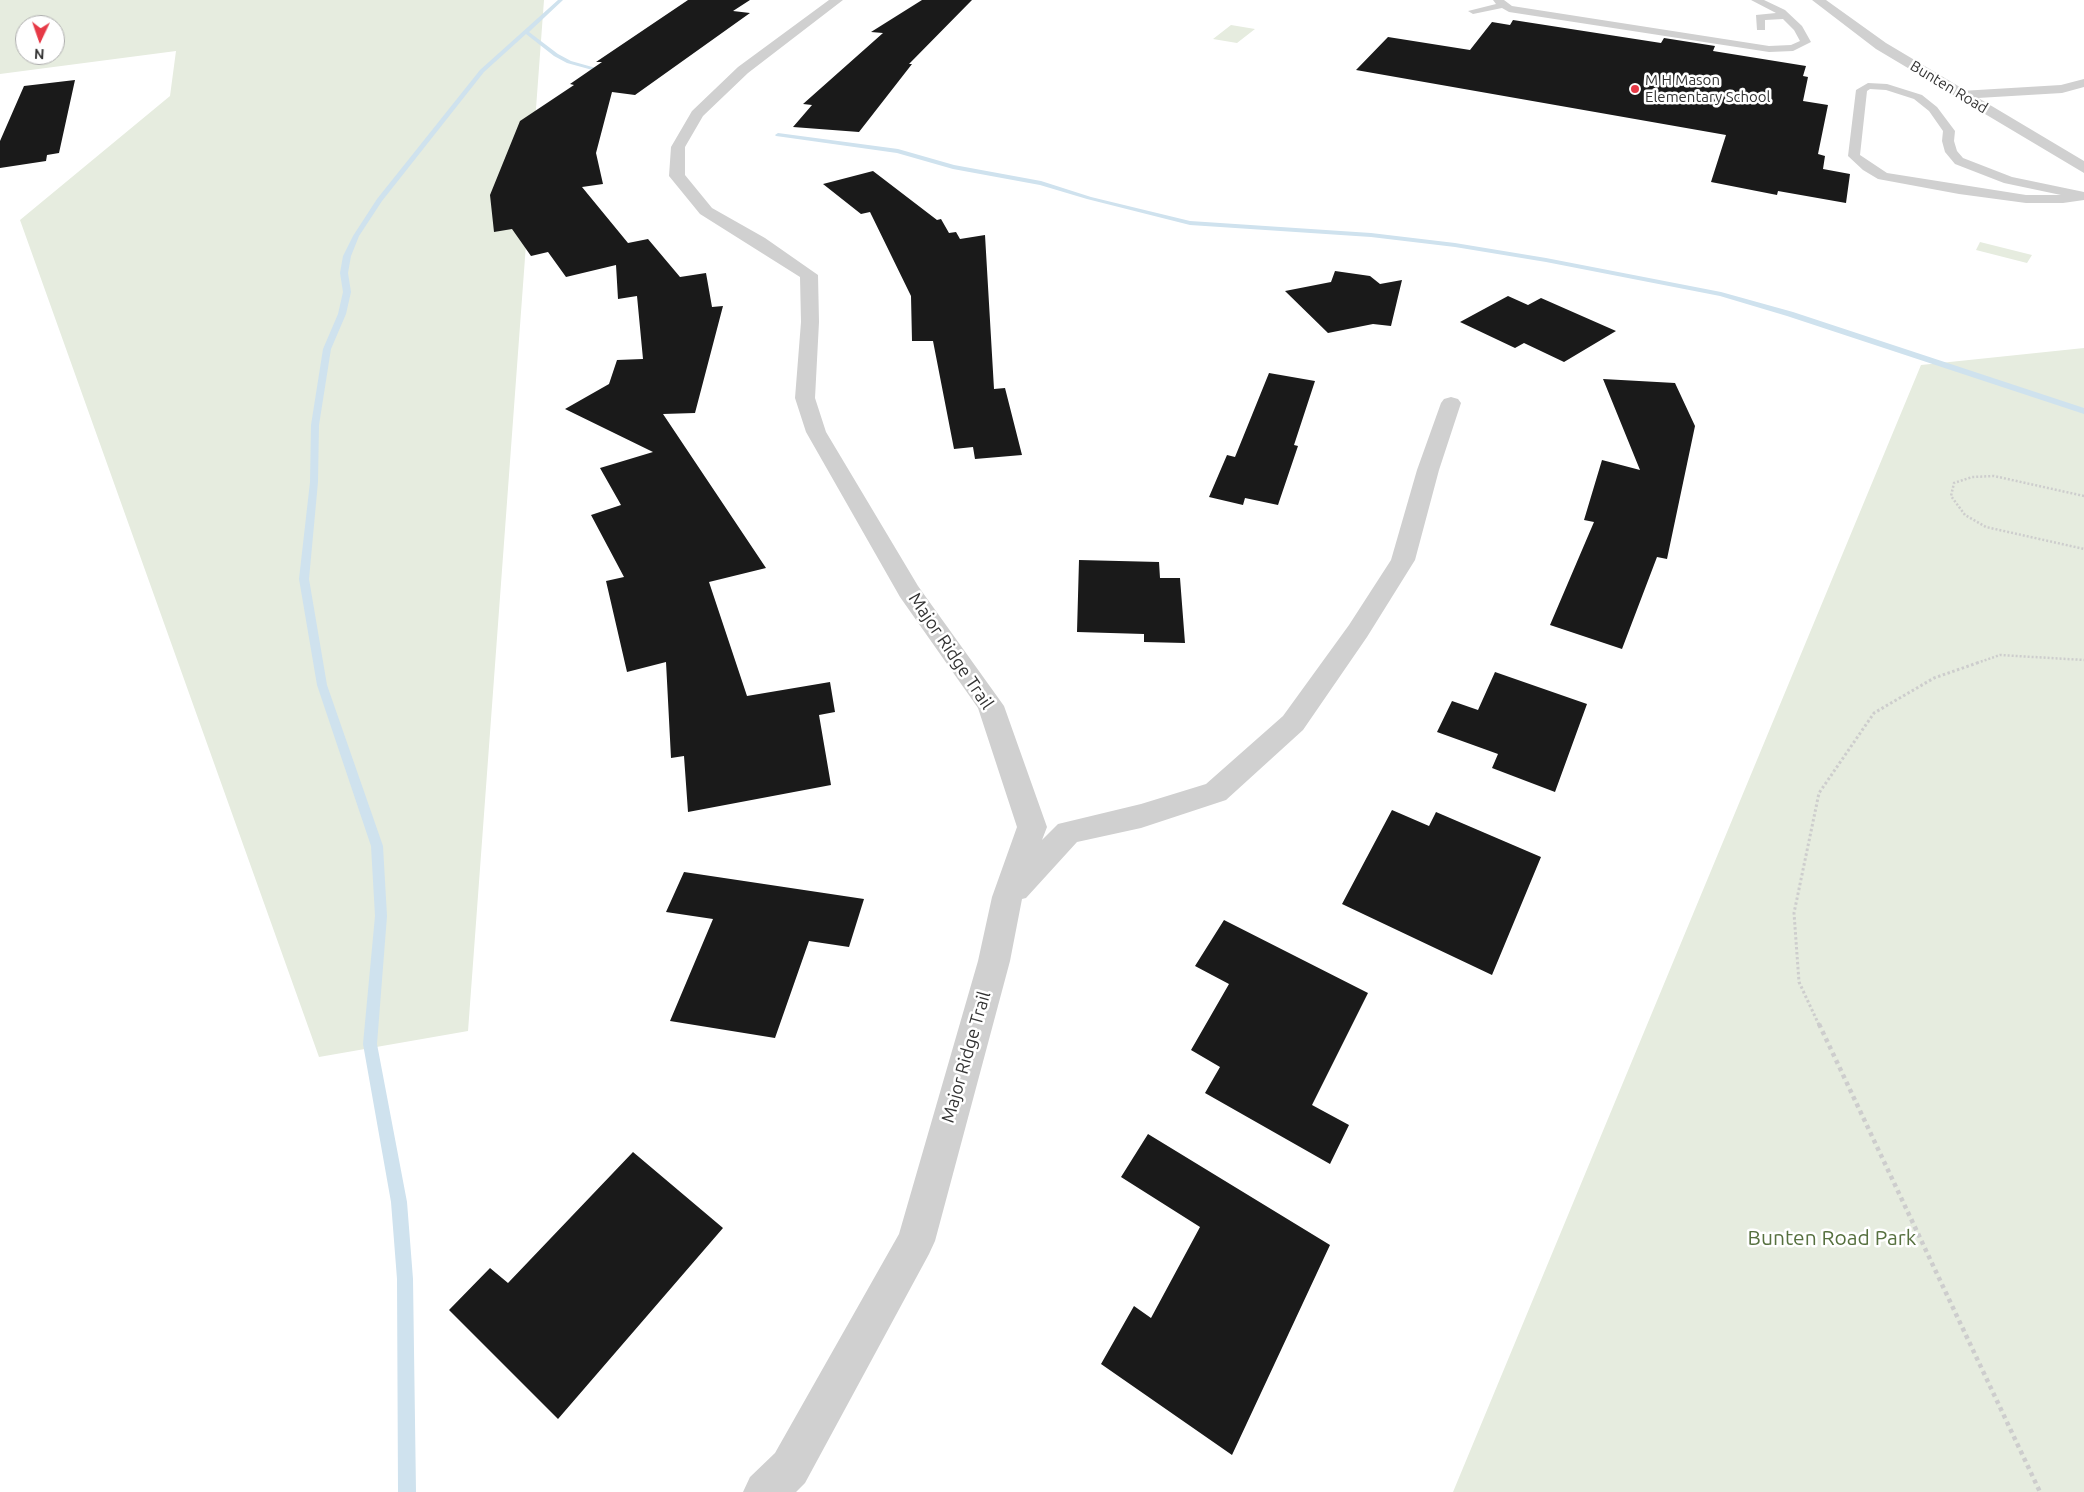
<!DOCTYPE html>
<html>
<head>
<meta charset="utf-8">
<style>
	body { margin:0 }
	#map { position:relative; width:2084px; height:1492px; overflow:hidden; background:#fff; font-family:Ubuntu,sans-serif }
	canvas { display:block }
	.north { position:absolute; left:15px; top:15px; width:50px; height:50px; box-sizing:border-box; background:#fff; border:1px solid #adadad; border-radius:50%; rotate:183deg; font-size:14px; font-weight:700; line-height:20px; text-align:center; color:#333 }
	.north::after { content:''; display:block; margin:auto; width:18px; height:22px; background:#e63946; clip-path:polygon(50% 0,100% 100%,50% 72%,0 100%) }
</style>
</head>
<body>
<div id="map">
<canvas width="2084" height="1492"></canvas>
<div class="north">N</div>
</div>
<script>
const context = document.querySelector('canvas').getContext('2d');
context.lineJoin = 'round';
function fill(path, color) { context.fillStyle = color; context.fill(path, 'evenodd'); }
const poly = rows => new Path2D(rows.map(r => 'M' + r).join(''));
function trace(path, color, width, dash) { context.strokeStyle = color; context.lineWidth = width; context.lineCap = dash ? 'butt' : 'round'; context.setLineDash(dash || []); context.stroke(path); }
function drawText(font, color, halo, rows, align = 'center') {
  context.font = font + ' Ubuntu,sans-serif'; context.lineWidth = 5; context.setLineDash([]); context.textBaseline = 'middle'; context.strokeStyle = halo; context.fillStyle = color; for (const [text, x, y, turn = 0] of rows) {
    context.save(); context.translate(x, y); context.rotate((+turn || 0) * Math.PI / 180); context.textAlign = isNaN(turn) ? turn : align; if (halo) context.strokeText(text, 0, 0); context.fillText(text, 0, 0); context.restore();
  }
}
fill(poly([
	[0,0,544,0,468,1031,319,1057,20,220,170,96,176,51,0,74],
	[25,25,55,25,55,55,25,55],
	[1231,25,1255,29,1237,43,1213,39],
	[1980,242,2032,255,2027,263,1976,250],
	[2084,348,2084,1492,1453,1492,1921,365]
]), '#e6ecdf');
fill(poly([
	[558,0,563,0,529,32,558,54,571,61,610,72,607,74,567,63,554,56,526,34,484,72,382,201,359,236,351,256,348,273,351,292,346,314,331,349,319,425,318,482,309,579,327,685,383,846,387,916,377,1044,407,1202,413,1279,416,1492,398,1492,397,1279,391,1202,363,1044,375,916,371,846,317,685,299,579,310,482,311,425,323,349,338,314,343,292,340,273,343,256,353,236,377,199,480,70,558,0],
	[778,133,898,149,954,165,1041,181,1091,197,1190,221,1371,233,1455,243,1546,258,1721,292,1793,312,2084,408,2084,414,1787,316,1720,296,1546,262,1455,247,1371,237,1190,225,1087,199,1040,185,953,169,897,153,776,136,775,135,778,133]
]), '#cfe2ee');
fill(poly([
	[688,0,750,0,733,11,750,13,635,95,612,92,596,153,603,184,582,187,628,243,648,239,680,277,706,273,712,307,723,306,695,413,663,414,766,568,709,582,747,696,830,682,835,712,819,715,831,785,688,812,684,756,671,758,666,662,627,672,606,581,624,577,591,515,621,505,600,468,653,452,565,409,609,384,617,360,643,359,637,296,618,299,616,265,566,277,548,252,531,256,512,229,494,232,490,195,520,121,574,85,570,84,602,62,596,62],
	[922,0,972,0,909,64,912,64,859,132,793,127,812,105,803,104,883,33,871,32],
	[1513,20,1661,43,1664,38,1715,46,1713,51,1806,66,1803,76,1808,77,1803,101,1828,105,1818,154,1825,156,1823,169,1850,174,1846,203,1778,191,1777,195,1711,182,1726,135,1356,70,1388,37,1470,50,1492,22,1510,25],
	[75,80,59,153,47,155,46,161,0,168,0,141,24,86],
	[873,171,937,220,941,219,949,233,956,232,960,239,985,235,994,389,1005,388,1022,455,975,459,973,447,954,449,933,341,912,341,911,296,870,212,861,214,823,184],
	[1335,271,1370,276,1380,284,1402,280,1391,326,1373,324,1328,333,1285,291,1331,282],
	[1508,296,1528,305,1541,298,1616,331,1564,362,1524,343,1515,348,1460,322],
	[1269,373,1315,381,1294,445,1298,446,1278,505,1245,498,1243,505,1209,497,1227,455,1235,457],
	[1603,379,1675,383,1695,426,1667,559,1657,557,1622,649,1550,625,1594,522,1584,520,1602,460,1640,470],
	[1079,560,1159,562,1160,578,1180,578,1185,643,1144,642,1144,634,1077,632],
	[1495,672,1587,704,1555,792,1492,768,1498,754,1437,732,1452,701,1478,710],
	[1392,810,1429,826,1436,812,1541,857,1492,975,1342,904],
	[684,872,864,899,849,947,809,941,775,1038,670,1021,713,919,666,912],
	[1224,920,1368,993,1312,1105,1349,1125,1330,1164,1205,1093,1220,1067,1191,1050,1229,984,1195,966],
	[1148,1134,1330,1245,1232,1455,1101,1364,1134,1306,1151,1318,1200,1227,1121,1177],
	[633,1152,723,1228,558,1419,449,1310,490,1268,508,1283]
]), '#1a1a1a');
trace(poly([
	[2084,496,1994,476,1972,477,1954,483,1951,496,1965,515,1986,527,2084,549],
	[1977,663,2000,655,2084,660]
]), '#cdcdcd', 2.5, [2, 2]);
trace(poly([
	[1819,1025,1799,982,1794,913,1819,793,1874,713,1934,678,1980,662]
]), '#cdcdcd', 3, [2.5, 2.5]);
trace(poly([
	[1819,1024,2040,1492]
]), '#cdcdcd', 4.5, [4, 4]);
fill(poly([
	[1493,0,1504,0,1512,6,1769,46,1791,45,1800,41,1794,30,1783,19,1765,20,1765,30,1757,30,1756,15,1776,13,1751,0,1764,0,1785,10,1802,26,1811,42,1793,51,1769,52,1509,12,1502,8,1473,14,1468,11,1496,4,1493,0],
	[1868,83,1887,84,1922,95,1937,107,1955,131,1954,141,1957,151,1963,158,2012,177,2084,192,2084,200,2063,203,2026,203,1959,194,1878,179,1863,170,1848,156,1856,90,1868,83],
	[1870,89,1886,90,1914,99,1929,111,1943,131,1942,141,1945,152,1955,164,2004,183,2061,195,2026,195,1887,173,1860,155,1867,91,1870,89]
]), '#d0d0d0');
fill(poly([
	[829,0,843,0,748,73,703,116,685,147,685,175,712,208,765,238,818,275,819,322,815,398,826,432,918,586,1004,706,1047,827,1042,840,1058,824,1141,804,1206,784,1283,716,1349,625,1391,560,1417,470,1441,403,1444,399,1451,397,1458,399,1461,403,1439,470,1415,560,1367,637,1303,730,1226,800,1141,828,1077,842,1026,898,1022,899,1010,961,935,1241,929,1254,805,1483,796,1492,743,1492,750,1477,775,1453,899,1234,978,961,992,897,1017,827,978,708,900,597,806,432,795,398,801,322,800,277,700,214,669,176,671,147,692,111,738,67,829,0],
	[2084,79,2084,87,2062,93,1961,99,1954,95,1961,91,2061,85,2084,79]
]), '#d0d0d0');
fill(poly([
	[1812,0,1826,0,1886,43,2084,161,2084,173,1876,49,1812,0]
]), '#d0d0d0');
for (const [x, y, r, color] of [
	[1635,89,5,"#e63946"]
]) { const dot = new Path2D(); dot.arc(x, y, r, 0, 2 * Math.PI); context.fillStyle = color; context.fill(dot); trace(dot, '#fff', 2); }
drawText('15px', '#333', '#fff', [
	["M H Mason",1645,80],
	["Elementary School",1645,97]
], 'left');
drawText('15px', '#333', '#fff', [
	["Bunten Road",1949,87,31]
]);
drawText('18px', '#333', '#fff', [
	["Major Ridge Trail",951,651,56],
	["Major Ridge Trail",966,1057,-74]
]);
drawText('21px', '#56703f', '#fff', [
	["Bunten Road Park",1832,1238]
]);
</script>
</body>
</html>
